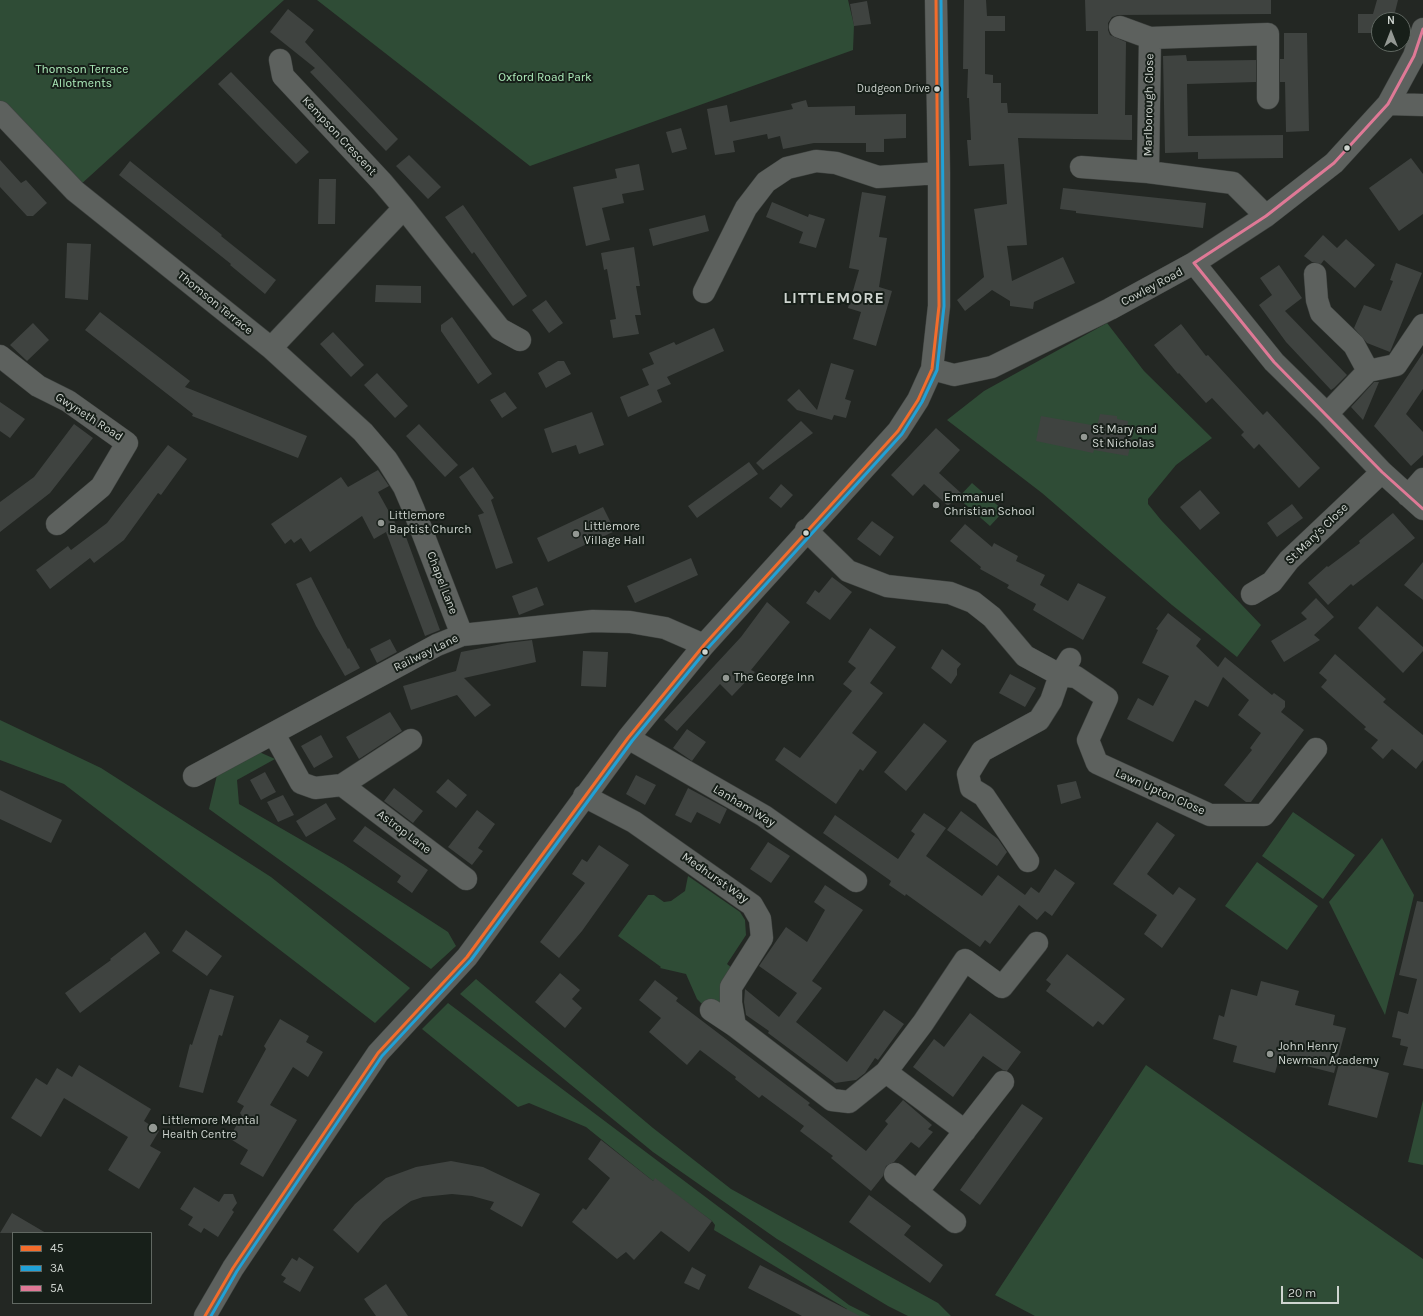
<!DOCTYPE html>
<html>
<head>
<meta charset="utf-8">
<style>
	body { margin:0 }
	#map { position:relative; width:1423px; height:1316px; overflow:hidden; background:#232723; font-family:Karla,sans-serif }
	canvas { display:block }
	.legend { position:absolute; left:12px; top:1232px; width:140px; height:72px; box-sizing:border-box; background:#171f19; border:1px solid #616862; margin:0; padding:5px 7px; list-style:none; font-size:12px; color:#cfd5d0 }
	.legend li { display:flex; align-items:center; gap:8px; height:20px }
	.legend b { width:20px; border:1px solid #616862 }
	.north { position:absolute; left:1371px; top:12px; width:40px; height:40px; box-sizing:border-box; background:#171f19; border:1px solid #616862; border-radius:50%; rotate:0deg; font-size:11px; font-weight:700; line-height:16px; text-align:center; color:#cfd5d0 }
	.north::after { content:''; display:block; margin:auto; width:14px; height:18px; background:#939893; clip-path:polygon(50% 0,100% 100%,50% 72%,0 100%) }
	.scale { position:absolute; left:1281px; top:1286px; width:58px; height:18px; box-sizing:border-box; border:2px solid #cfd5d0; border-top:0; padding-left:5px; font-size:12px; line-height:14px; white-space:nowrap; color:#cfd5d0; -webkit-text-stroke:3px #171f19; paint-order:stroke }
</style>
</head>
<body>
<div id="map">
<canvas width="1423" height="1316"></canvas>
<ul class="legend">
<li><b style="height:5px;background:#f36c2b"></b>45</li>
<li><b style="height:5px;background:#20a1d7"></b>3A</li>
<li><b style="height:5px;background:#df7996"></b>5A</li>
</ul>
<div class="north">N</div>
<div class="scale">20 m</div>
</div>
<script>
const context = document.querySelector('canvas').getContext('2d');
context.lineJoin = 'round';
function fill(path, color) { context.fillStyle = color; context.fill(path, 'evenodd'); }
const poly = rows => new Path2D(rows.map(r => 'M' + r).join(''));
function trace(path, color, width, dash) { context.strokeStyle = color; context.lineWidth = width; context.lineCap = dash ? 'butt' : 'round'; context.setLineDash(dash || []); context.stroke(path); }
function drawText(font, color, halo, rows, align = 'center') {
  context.font = font + ' Karla,sans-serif'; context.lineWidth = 4; context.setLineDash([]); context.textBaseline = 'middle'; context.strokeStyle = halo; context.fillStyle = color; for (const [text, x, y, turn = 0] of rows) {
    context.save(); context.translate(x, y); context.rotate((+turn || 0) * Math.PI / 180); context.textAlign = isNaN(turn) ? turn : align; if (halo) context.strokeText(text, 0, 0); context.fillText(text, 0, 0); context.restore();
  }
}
fill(poly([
	[0,0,284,0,79,186,0,103],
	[317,0,848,0,854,25,853,50,530,166],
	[1107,323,1144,371,1212,438,1176,465,1148,499,1148,504,1161,520,1261,625,1237,657,1172,605,1042,493,947,420,984,391],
	[972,483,1004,511,990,526,958,498],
	[0,720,101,768,271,877,410,988,375,1023,64,784,0,760],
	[257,751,275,759,237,780,239,804,343,864,448,932,456,946,431,969,209,809,217,775],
	[1293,812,1355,855,1323,899,1262,856],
	[1382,838,1414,895,1385,1015,1329,902],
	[1257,862,1318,906,1287,950,1225,906],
	[688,876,740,912,745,920,746,935,727,964,733,969,726,996,719,1006,707,1005,701,1003,697,999,686,974,660,968,661,967,618,936,648,895,654,895,664,902,671,901,685,891],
	[476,979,653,1128,731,1189,938,1303,951,1316,908,1316,888,1306,777,1239,653,1152,460,994],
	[448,1003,849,1305,871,1316,844,1316,847,1309,714,1230,715,1225,712,1221,655,1179,653,1181,586,1127,529,1103,518,1107,422,1029],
	[1146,1065,1423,1259,1423,1316,1035,1316,995,1295],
	[1423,1100,1423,1165,1408,1162]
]), '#2f4c36');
fill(poly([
	[964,0,986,0,987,16,1005,16,1005,31,985,31,985,74,993,75,993,83,1001,83,1001,103,1007,103,1008,113,1098,114,1098,31,1086,31,1085,0,1271,0,1271,14,1118,15,1112,17,1108,23,1108,30,1110,35,1126,42,1125,115,1132,115,1132,140,1018,138,1027,245,1007,246,1012,281,1063,257,1075,283,1034,302,1033,309,1010,306,1010,301,992,290,965,311,957,300,984,277,974,209,1007,204,1004,164,969,166,967,140,971,140,969,98,967,98,968,69,963,69],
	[1377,0,1398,0,1393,20,1379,20,1379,33,1358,33,1358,14,1373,14],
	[867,1,871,24,854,26,850,4],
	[288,9,314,30,305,42,398,139,386,151,310,72,315,68,270,32],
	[1284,33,1307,33,1309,131,1286,132,1285,82,1280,82,1280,59,1284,59],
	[1186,55,1187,61,1256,60,1256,82,1187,84,1188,136,1283,135,1283,158,1198,159,1198,152,1165,153,1163,56],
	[231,72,309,152,296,164,218,84],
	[806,100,808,107,855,106,855,115,906,114,906,138,884,139,884,152,866,152,866,143,814,143,783,149,780,136,768,139,767,134,733,141,735,152,715,155,707,109,727,105,730,122,793,109,791,104],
	[681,128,687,149,672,153,666,132],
	[409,155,441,187,428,199,396,166],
	[1411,158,1423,174,1423,214,1399,231,1369,188],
	[0,160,21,183,26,180,47,203,33,216,27,216,0,187],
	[130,161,222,235,221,236,276,280,265,294,230,265,231,264,119,175],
	[639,164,644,190,622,194,624,203,602,208,610,240,586,246,573,187,617,178,615,169],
	[319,179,336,179,335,224,318,224],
	[1063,188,1206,203,1203,228,1076,213,1076,211,1060,209],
	[862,192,886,196,879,237,887,238,879,287,892,291,876,346,853,339,861,312,848,308,859,270,849,268],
	[772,202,808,217,809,214,825,219,816,248,799,243,803,232,766,217],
	[463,205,527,296,513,306,474,252,472,254,445,217],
	[705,215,709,231,653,246,649,229],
	[1323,235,1337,248,1346,239,1375,265,1355,288,1324,260,1321,264,1312,262,1304,256],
	[67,243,91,244,88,300,65,298],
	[634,247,640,286,636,286,641,315,635,315,639,334,613,338,610,320,616,319,607,269,604,270,601,253],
	[1396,263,1422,273,1390,352,1367,343,1354,328,1364,305,1381,311,1393,281,1390,280],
	[1279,265,1302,298,1285,311,1347,375,1334,388,1331,390,1286,342,1259,305,1272,295,1260,278],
	[376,285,421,286,421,303,375,302],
	[546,300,563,323,549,333,532,310],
	[100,312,190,381,185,387,307,436,298,458,192,416,193,414,85,330],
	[452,317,492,374,478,384,441,331,441,325],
	[33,323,49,340,27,361,10,345],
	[1181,324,1206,356,1208,355,1263,415,1267,411,1320,468,1299,488,1259,444,1254,449,1241,435,1244,432,1212,398,1206,403,1179,373,1178,374,1154,345],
	[714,328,724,351,667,377,671,384,657,390,662,402,628,417,620,397,649,385,642,369,654,364,649,353,674,342,676,345],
	[333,332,364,365,351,377,320,344],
	[1423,353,1423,389,1406,414,1423,432,1423,455,1411,466,1374,426],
	[558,361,564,361,571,374,546,388,538,373],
	[831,363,854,370,845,399,851,401,846,418,834,415,832,420,797,410,787,400,799,389,817,410],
	[377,373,408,406,395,418,364,385],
	[1374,382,1379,382,1363,420,1351,407],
	[505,392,517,408,502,418,490,400],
	[0,402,25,419,10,438,0,431],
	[592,412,604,445,579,454,576,445,552,453,544,429],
	[1100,414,1117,416,1117,419,1128,421,1127,430,1133,432,1128,456,1094,450,1093,453,1036,441,1041,416,1097,426],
	[801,421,813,433,763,470,756,463],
	[74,424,93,438,50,493,0,532,0,502,34,477],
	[419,424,458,465,445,477,406,436],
	[936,428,960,450,939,473,961,493,948,506,924,484,913,496,891,475],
	[168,445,187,459,161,495,158,493,124,540,94,563,90,558,50,589,36,570,68,546,71,550,107,523],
	[749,462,758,474,697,518,688,506],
	[473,467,494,498,491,500,513,563,496,569,478,515,484,513,459,477],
	[378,470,389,486,378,492,397,526,386,532,402,526,440,630,425,636,386,532,374,539,362,516,310,552,301,538,294,543,291,539,285,544,271,524,341,477,348,487],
	[781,484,793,495,781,508,769,498],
	[1200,490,1220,513,1200,530,1180,507],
	[1292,504,1303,518,1277,537,1267,523],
	[603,507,615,531,548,562,537,538],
	[1393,513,1415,538,1353,586,1351,584,1328,605,1308,583,1327,566,1328,567,1360,543,1359,541],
	[872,521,894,537,880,556,857,539],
	[965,524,992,547,994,543,1018,556,1016,561,1045,575,1040,585,1068,601,1078,583,1106,597,1083,640,1033,610,1036,604,1007,588,1009,585,980,569,981,567,950,541],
	[691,558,698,575,635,603,627,586],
	[1423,562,1423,600,1404,585],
	[311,577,348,649,349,648,360,668,345,676,316,626,296,584],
	[832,577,852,592,830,620,806,603,815,590,819,593],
	[537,587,544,605,519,615,512,596],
	[1316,598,1334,617,1314,635,1320,640,1284,662,1271,641,1307,619,1301,613],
	[767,602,790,622,751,670,755,672,732,696,720,684,677,731,664,720,741,637],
	[1377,606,1423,647,1423,651,1403,673,1358,628],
	[1168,613,1201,639,1196,646,1218,667,1225,657,1272,695,1274,693,1285,701,1285,707,1281,712,1304,730,1251,802,1246,802,1224,785,1252,750,1250,748,1261,733,1238,715,1249,700,1223,677,1208,707,1195,700,1173,742,1127,719,1138,698,1153,706,1169,676,1142,663,1158,630,1156,629],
	[870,628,896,647,870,683,883,693,852,733,877,752,863,771,860,769,836,804,775,760,784,747,800,758,852,691,843,684,856,668,848,662],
	[390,639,397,652,377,663,370,649],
	[532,640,536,662,464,678,491,705,475,717,457,695,411,710,403,686,456,671,461,652,507,643],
	[942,649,961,664,957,669,957,675,951,684,931,668],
	[583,651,608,652,606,687,581,686],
	[1335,654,1386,699,1383,702,1423,735,1423,760,1416,769,1392,749,1383,759,1371,748,1378,740,1364,729,1366,727,1321,687,1327,680,1319,673],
	[1010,674,1036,688,1025,707,999,693],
	[390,712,402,731,359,759,346,737],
	[924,723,947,741,906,791,884,772],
	[687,729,706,742,692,761,673,748],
	[321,735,333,757,314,768,301,746],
	[265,772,276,792,261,800,250,780],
	[636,775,656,785,645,805,626,794],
	[448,779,467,795,456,808,436,792],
	[1076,781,1081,798,1061,804,1057,785],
	[394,788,423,811,413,823,384,801],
	[688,788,727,809,720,824,697,812,691,823,675,815],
	[0,790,62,820,51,843,0,819],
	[283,795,294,815,278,822,267,802],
	[326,803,336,819,306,837,296,821],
	[477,810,495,824,478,848,483,851,472,865,448,847],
	[961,811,998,839,1007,852,997,866,947,830],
	[924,813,946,828,926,856,982,896,998,875,1025,895,1031,887,1039,893,1055,869,1075,883,1052,916,1045,911,1037,920,1019,905,990,944,985,940,980,947,906,894,905,896,889,885,891,881,823,833,835,815,898,859,915,834,911,831],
	[1157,822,1175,835,1147,874,1173,895,1179,887,1196,899,1162,948,1144,934,1157,915,1113,884],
	[365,826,428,870,412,893,397,882,401,876,353,841],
	[768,842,790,856,771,883,750,869],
	[599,845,629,865,582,931,559,958,540,942,585,883,572,874,582,859,587,862],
	[825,885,863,910,812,981,822,988,796,1022,847,1062,884,1010,904,1024,878,1060,875,1058,865,1073,856,1080,835,1083,768,1033,769,1031,746,1015,744,1002,745,989,779,1017,797,993,759,966,786,927,807,942,825,910,814,902],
	[1417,901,1423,902,1423,1069,1403,1065,1408,1047,1400,1045,1401,1039,1392,1037,1398,1011,1408,1014,1417,979,1399,975],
	[186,930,222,956,207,976,172,951],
	[145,932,160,953,80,1013,65,993,111,960,110,959],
	[1067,954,1125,999,1103,1025,1098,1021,1093,1027,1046,991,1051,984,1046,980],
	[560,973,580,990,572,999,582,1008,565,1028,535,1002],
	[655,980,678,998,676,1001,810,1103,808,1105,866,1151,888,1124,885,1121,903,1100,932,1125,928,1129,933,1132,919,1148,911,1142,894,1162,886,1166,883,1176,871,1191,831,1158,833,1156,800,1131,804,1126,762,1095,759,1098,735,1079,736,1077,700,1050,687,1065,649,1032,661,1018,639,1000],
	[1261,981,1299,991,1295,1005,1335,1015,1333,1025,1346,1028,1334,1073,1279,1059,1275,1073,1233,1062,1237,1046,1213,1039,1219,1015,1224,1017,1231,989,1257,996],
	[210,989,234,996,222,1036,219,1035,203,1093,179,1087,190,1044,192,1045],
	[970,1013,1021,1052,1007,1071,1003,1070,983,1056,953,1097,913,1067,934,1039,944,1047],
	[280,1019,309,1036,306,1042,323,1052,308,1077,293,1067,270,1105,297,1120,263,1177,240,1164,248,1150,229,1138,242,1116,240,1113,244,1106,237,1102,266,1049,264,1046],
	[1340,1060,1389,1073,1377,1118,1328,1105],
	[79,1065,151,1109,144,1121,159,1131,150,1146,161,1152,139,1189,108,1170,128,1137,64,1098,41,1137,11,1118,36,1078,47,1085,57,1068,72,1077],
	[1022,1104,1043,1118,980,1205,960,1190],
	[601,1140,653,1181,655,1178,712,1221,689,1252,661,1231,634,1260,626,1252,617,1259,572,1222,583,1208,586,1210,610,1178,588,1159],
	[451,1161,483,1167,540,1194,522,1227,490,1209,494,1202,472,1196,452,1194,423,1197,411,1201,401,1208,383,1222,358,1253,333,1230,355,1204,386,1178,416,1167],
	[194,1187,219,1202,224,1194,233,1194,237,1203,232,1210,234,1212,218,1237,204,1228,201,1233,188,1225,193,1217,180,1209],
	[869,1195,911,1226,904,1235,943,1265,930,1283,849,1222],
	[12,1213,46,1233,0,1233],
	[299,1257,314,1267,300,1292,283,1282,286,1278,281,1275,292,1258,297,1261],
	[760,1265,860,1316,802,1316,748,1288],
	[692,1267,706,1275,699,1290,684,1283],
	[386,1284,408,1316,376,1316,364,1299]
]), '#3f4340');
const minor = poly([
	[1120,27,1150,38],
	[1388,104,1423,105],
	[0,112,75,191,271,348,363,432,387,460,404,487,413,508,462,635],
	[1081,167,1148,172,1233,183,1266,216],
	[1148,172,1150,38,1268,34,1268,98],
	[404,208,500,329,520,340],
	[1194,263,1274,362,1327,414,1382,472,1423,509],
	[1315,274,1317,300,1321,313,1354,345,1368,371,1396,365,1423,325],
	[704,292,746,208,766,182,787,168,816,161,836,163,878,177,939,173],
	[271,348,404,208,382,182,283,76,280,60],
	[0,356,38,386,68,401,127,443,101,487,57,524],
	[932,369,954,375,992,367,1110,309,1194,263,1266,216,1334,163,1388,104,1414,56,1423,29],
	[1327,414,1368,371],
	[1408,496,1423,479],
	[806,530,848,571,887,586,950,593,973,602,992,617,1025,656,1060,675,1051,701,1039,720,982,751,968,774,971,788,984,796,1028,861],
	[1252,594,1272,582,1289,560,1382,472],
	[1070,659,1060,675,1076,677,1107,698,1088,740,1097,763,1210,815,1264,815,1316,749],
	[274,734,301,783,315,788,342,785,466,879],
	[628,738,764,816,856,881],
	[194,776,437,645,462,635,593,621,630,622,665,628,704,645],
	[342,785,411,740],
	[584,796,634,822,752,905,760,919,762,938,731,987,731,1003,735,1026,832,1100,849,1102,886,1072,923,1023,965,960,1002,987,1037,943],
	[711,1010,735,1026],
	[886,1072,965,1131],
	[895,1174,955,1222],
	[917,1192,1003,1082],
	[205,1316,233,1268,378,1053,467,957,628,738,704,645,898,431,918,400,932,369,939,306,939,173,936,0]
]);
trace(minor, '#3f4340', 23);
trace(minor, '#5d615e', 22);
trace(poly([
	[205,1316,233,1268,378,1053,467,957,628,738,704,645,898,431,918,400,932,369,939,306,936,0]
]), '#f36c2b', 3);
trace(poly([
	[211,1316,237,1271,382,1056,471,960,632,741,708,648,902,434,922,402,937,370,944,306,941,0]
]), '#20a1d7', 3);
trace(poly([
	[1194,263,1274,362,1382,472,1423,509],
	[1194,263,1266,216,1334,163,1388,104,1414,56,1423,29]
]), '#df7996', 3);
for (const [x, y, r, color] of [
	[937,89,3.5,"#cfd5d0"],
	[1347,148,3.5,"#cfd5d0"],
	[1084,437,4,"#939893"],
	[936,505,4,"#939893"],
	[381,523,4,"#939893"],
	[806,533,3.5,"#cfd5d0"],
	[576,534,4,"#939893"],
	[705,652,3.5,"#cfd5d0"],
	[726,678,4,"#939893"],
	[1270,1054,4,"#939893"],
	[153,1128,5,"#939893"]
]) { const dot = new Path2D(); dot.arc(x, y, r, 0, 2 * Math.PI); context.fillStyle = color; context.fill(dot); trace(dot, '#171f19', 1.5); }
drawText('11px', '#cfd5d0', '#171f19', [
	["Dudgeon Drive",930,89]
], 'right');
drawText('12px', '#adebba', '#171f19', [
	["Thomson Terrace",82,70],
	["Allotments",82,84],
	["Oxford Road Park",545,78]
]);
drawText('12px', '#cfd5d0', '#171f19', [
	["Marlborough Close",1149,105,-89],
	["Kempson Crescent",339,136,47],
	["Cowley Road",1152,287,-28],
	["Thomson Terrace",215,303,39],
	["Gwyneth Road",89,417,33],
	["St Mary's Close",1317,534,-44],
	["Chapel Lane",442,583,69],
	["Railway Lane",426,653,-26],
	["Lawn Upton Close",1160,792,24],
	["Lanham Way",744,806,31],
	["Astrop Lane",404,832,37],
	["Medhurst Way",715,878,35]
]);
drawText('12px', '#cfd5d0', '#171f19', [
	["St Mary and",1092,430],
	["St Nicholas",1092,444],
	["Emmanuel",944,498],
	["Christian School",944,512],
	["Littlemore",389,516],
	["Baptist Church",389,530],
	["Littlemore",584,527],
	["Village Hall",584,541],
	["The George Inn",734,678],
	["John Henry",1278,1047],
	["Newman Academy",1278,1061],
	["Littlemore Mental",162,1121],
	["Health Centre",162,1135]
], 'left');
context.letterSpacing = '1px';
drawText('bold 16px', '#cfd5d0', '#171f19', [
	["LITTLEMORE",834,298]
]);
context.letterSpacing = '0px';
</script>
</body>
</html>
